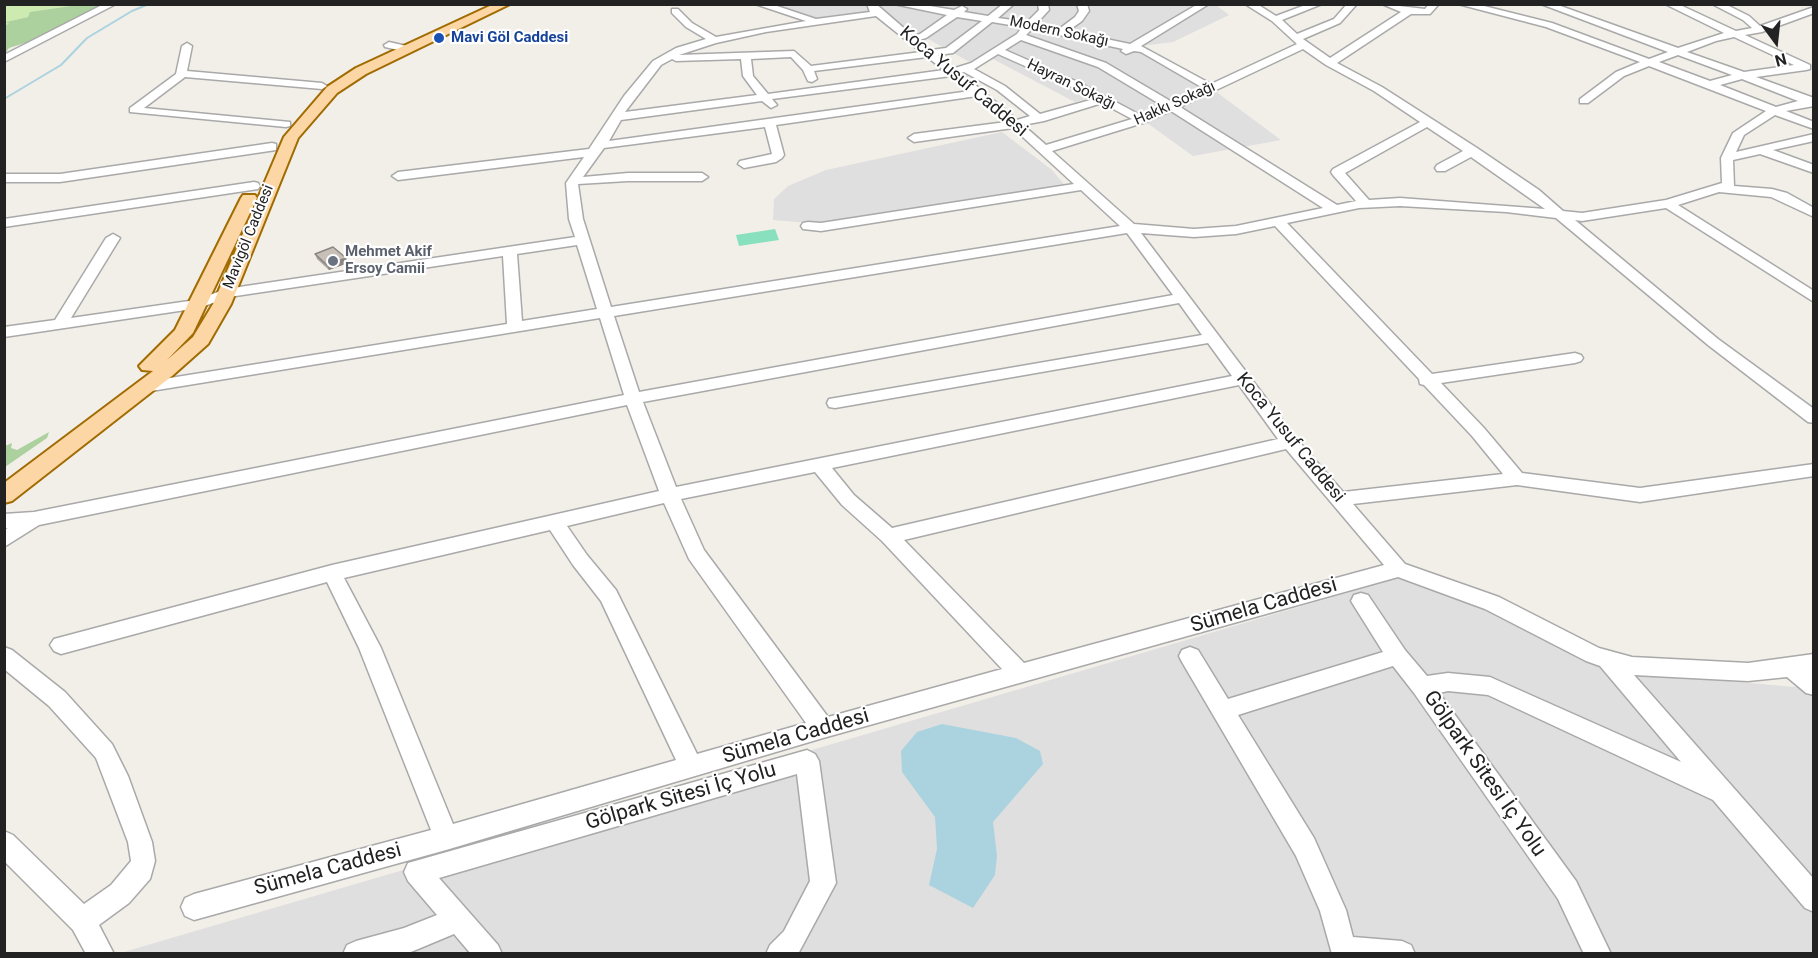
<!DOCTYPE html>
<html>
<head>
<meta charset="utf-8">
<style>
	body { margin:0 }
	#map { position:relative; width:1818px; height:958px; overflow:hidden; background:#f2efe9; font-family:Roboto,sans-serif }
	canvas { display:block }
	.frame { position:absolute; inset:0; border:6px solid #222; pointer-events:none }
	.north { position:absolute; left:1746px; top:12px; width:60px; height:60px; -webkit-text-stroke:4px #fff; paint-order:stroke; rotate:165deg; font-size:16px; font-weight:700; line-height:24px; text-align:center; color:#222 }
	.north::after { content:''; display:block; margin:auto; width:21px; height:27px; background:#222; clip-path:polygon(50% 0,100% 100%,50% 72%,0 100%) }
</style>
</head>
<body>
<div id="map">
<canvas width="1818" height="958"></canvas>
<div class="frame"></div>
<div class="north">N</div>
</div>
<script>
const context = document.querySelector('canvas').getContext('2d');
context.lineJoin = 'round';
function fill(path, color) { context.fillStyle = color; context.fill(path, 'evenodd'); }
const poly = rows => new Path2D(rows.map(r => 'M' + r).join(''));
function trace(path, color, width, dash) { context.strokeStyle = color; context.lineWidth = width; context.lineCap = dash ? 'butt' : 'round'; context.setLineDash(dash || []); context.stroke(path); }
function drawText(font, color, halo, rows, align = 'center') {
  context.font = font + ' Roboto,sans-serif'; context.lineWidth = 4.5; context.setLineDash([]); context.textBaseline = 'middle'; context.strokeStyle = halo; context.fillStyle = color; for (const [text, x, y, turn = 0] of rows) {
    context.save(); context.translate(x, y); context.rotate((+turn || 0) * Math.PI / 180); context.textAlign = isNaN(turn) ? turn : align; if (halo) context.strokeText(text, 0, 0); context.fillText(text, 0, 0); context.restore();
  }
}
fill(poly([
	[760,5,1216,5,1229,15,1173,42,1134,47,1144,50,1211,88,1281,140,1193,156,1143,120,1097,96,1075,102,989,57,975,65,930,40,873,13,812,19],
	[1002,132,1052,170,1069,190,833,225,773,220,774,199,788,186,826,170],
	[1401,577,1662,675,1794,687,1813,683,1813,953,117,954]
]), '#e0dfdf');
fill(poly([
	[4,5,78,5,7,22,9,24,5,25]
]), '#cdebb0');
fill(poly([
	[78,5,102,5,38,39,9,48,5,54,4,25,9,24,6,22,28,17,30,12],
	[49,432,47,438,5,467,5,446,12,443,11,448,17,450]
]), '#add19e');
fill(poly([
	[775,229,779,240,739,246,736,235]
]), '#88e0be');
fill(poly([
	[942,724,1016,738,1040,751,1043,764,993,822,997,856,995,875,973,908,929,885,937,849,935,817,902,772,901,751,917,732]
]), '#aad3df');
trace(poly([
	[4,99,61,65,87,38,132,11,149,4]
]), '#aad3df', 2);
const minor = poly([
	[104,4,116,4,4,62,4,55,104,4],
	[755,4,771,4,816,19,870,12,867,4,876,4,913,36,920,34,947,15,894,4,918,4,954,10,962,6,967,9,964,12,988,16,1003,4,1014,4,998,18,1027,22,1039,10,1038,4,1048,4,1049,10,1036,24,1059,29,1075,17,1079,11,1077,4,1087,4,1089,11,1082,21,1068,31,1130,44,1198,4,1209,4,1141,46,1211,84,1297,44,1272,21,1245,4,1257,4,1276,16,1308,4,1322,4,1282,20,1297,34,1334,19,1347,4,1357,4,1340,23,1303,39,1330,58,1401,12,1382,4,1425,9,1429,4,1439,4,1430,14,1411,14,1337,63,1382,87,1477,148,1539,190,1563,211,1582,213,1666,200,1722,183,1721,158,1733,133,1766,111,1649,66,1624,76,1588,103,1580,103,1580,99,1616,72,1640,62,1546,27,1458,4,1476,4,1552,23,1649,59,1668,52,1541,4,1555,4,1678,48,1724,33,1665,4,1678,4,1736,31,1752,28,1743,20,1712,4,1725,4,1749,16,1760,26,1814,7,1814,13,1762,32,1745,35,1810,65,1810,69,1806,70,1756,77,1814,98,1814,106,1786,111,1814,122,1814,129,1775,115,1744,135,1736,152,1814,134,1814,141,1773,150,1814,165,1814,173,1760,154,1733,160,1734,186,1772,189,1787,193,1814,208,1814,217,1771,197,1719,192,1678,205,1814,291,1814,302,1666,208,1582,221,1575,220,1718,339,1814,409,1814,423,1808,422,1708,345,1556,218,1506,212,1400,206,1359,208,1287,223,1432,374,1575,353,1581,355,1583,358,1581,361,1575,363,1441,383,1484,428,1522,473,1640,488,1814,464,1814,476,1640,502,1517,485,1353,504,1405,564,1499,597,1599,648,1632,657,1748,663,1814,654,1814,695,1806,693,1787,677,1748,681,1634,675,1814,879,1814,912,1805,908,1713,800,1488,695,1448,691,1439,693,1576,881,1611,954,1584,954,1558,899,1414,693,1393,666,1238,715,1314,838,1346,910,1353,937,1402,941,1411,945,1415,954,1332,954,1320,911,1296,856,1182,662,1179,656,1182,650,1190,647,1198,650,1228,699,1383,652,1351,601,1354,595,1361,593,1368,595,1405,650,1427,676,1448,673,1490,677,1681,762,1600,666,1586,661,1485,609,1398,577,823,738,446,850,194,920,185,916,181,907,185,898,194,894,431,830,359,648,327,582,61,654,54,651,50,645,54,639,332,565,659,491,627,405,39,525,4,547,4,530,8,528,4,528,4,514,34,512,624,395,600,318,145,392,139,391,137,387,139,383,145,382,507,324,503,256,229,297,199,308,4,337,4,327,55,320,106,238,113,234,120,238,71,318,196,300,226,289,575,237,569,219,566,183,584,157,398,180,392,176,398,172,589,149,624,96,653,61,676,48,706,39,686,27,672,13,672,9,678,9,692,23,716,37,806,21,755,4],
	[876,16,921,52,811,66,794,51,679,55,716,43,766,32,876,16],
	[957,17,982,21,946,48,931,50,919,40,926,38,957,17],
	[992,22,1022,27,1017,34,971,63,955,68,938,55,953,53,992,22],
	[1032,29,1123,49,1121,51,1126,54,1134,51,1141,52,1203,88,1172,102,1106,63,1026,35,1032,29],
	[1734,37,1794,65,1744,72,1687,52,1716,41,1734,37],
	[1021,40,1098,67,1163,106,1142,116,1080,83,1005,50,1021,40],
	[1303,49,1326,65,1374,91,1420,122,1333,169,1331,172,1333,175,1356,201,1337,205,1180,107,1303,49],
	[998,54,1072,87,1094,99,1040,114,1005,86,974,69,998,54],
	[1678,55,1732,75,1710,81,1659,62,1678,55],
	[791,57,803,70,808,81,812,82,817,79,814,71,927,57,944,70,768,94,753,76,751,59,791,57],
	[672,59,676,61,741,59,743,76,757,95,625,112,661,65,672,59],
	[964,72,997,90,1030,116,1017,120,961,73,964,72],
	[951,76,970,91,609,141,621,120,762,101,771,108,777,105,772,99,951,76],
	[1742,79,1798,101,1776,107,1720,85,1742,79],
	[977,96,1006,122,914,134,908,138,914,142,1013,128,1074,184,821,223,808,222,803,223,801,226,803,229,821,231,1081,190,1120,226,611,307,583,219,578,184,628,181,702,181,708,177,702,173,628,173,583,177,604,148,765,127,772,154,740,161,738,164,744,168,776,162,782,158,784,155,776,125,977,96],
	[1102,103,1132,119,1046,145,1023,125,1044,121,1102,103],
	[1171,111,1323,208,1236,226,1194,229,1134,224,1052,151,1146,122,1171,111],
	[1427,127,1463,151,1437,165,1435,168,1437,171,1445,171,1471,157,1545,209,1400,198,1369,200,1345,173,1427,127],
	[1275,226,1419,379,1420,384,1424,385,1472,436,1503,474,1343,492,1296,438,1141,233,1194,237,1236,234,1275,226],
	[1127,233,1173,295,639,392,614,316,1127,233],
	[577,245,597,309,522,321,517,254,577,245],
	[1179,303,1202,335,835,398,829,399,827,403,829,407,835,408,1208,343,1232,376,676,487,643,402,1179,303],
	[1239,385,1278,439,892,528,854,495,832,468,1239,385],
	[1286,449,1384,565,1024,663,904,540,1286,449],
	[815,472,842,505,882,541,1002,669,828,717,704,550,681,499,815,472],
	[664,503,689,559,806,723,697,754,616,590,587,555,567,526,664,503],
	[550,530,573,565,601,601,676,760,453,824,381,648,344,578,550,530],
	[389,42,411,47,412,49,407,52,385,47,384,45,389,42],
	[187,43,192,46,187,71,322,83,327,86,322,89,185,77,144,108,290,122,290,126,286,127,130,112,130,108,176,74,182,46,187,43],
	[272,143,276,144,276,150,60,182,4,182,4,174,60,174,272,143],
	[254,182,258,183,260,186,258,189,4,227,4,219,254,182],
	[4,647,12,650,65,692,112,744,128,776,152,842,155,861,150,879,129,903,99,925,114,954,86,954,73,930,4,861,4,831,13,835,84,904,111,885,131,861,128,842,96,758,49,706,4,669,4,647],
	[807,750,815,754,819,761,836,883,798,954,766,954,770,945,784,931,810,881,797,774,439,878,498,945,502,954,471,954,454,934,406,954,343,954,347,945,356,941,404,928,437,915,408,881,404,872,408,863,807,750]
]);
const major = poly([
	[494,4,510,4,366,74,337,93,298,138,231,304,208,344,172,376,12,501,4,503,4,483,153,371,142,370,139,366,175,330,241,198,243,195,255,195,257,198,193,333,167,360,193,337,213,304,284,137,327,87,356,68,494,4]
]);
trace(minor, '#a9a9a9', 3);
trace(major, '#a06b00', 4);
fill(minor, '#fff');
fill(major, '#fcd6a4');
fill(poly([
	[315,254,346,258,348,263,329,270,317,259]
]), '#aba49e');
fill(poly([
	[346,258,348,263,329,270,327,265]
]), '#8b8681');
const building = poly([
	[333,247,346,258,327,265,315,254,333,247]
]);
fill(building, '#c7bfb8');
trace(building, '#8b8681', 1.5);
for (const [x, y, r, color] of [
	[439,38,6,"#1a4fb4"],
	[333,261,6,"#6b7280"]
]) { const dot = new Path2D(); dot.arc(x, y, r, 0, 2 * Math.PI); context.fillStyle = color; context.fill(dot); trace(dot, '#fff', 2); }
drawText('15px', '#222', '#fff', [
	["Modern Sokağı",1059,32,12],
	["Hayran Sokağı",1071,85,26],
	["Hakkı Sokağı",1175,104,-24],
	["Mavigöl Caddesi",249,237,-68]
]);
drawText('bold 15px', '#164399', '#fff', [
	["Mavi Göl Caddesi",451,38]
], 'left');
drawText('bold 15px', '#5b616d', '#fff', [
	["Mehmet Akif",345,252],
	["Ersoy Camii",345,269]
], 'left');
drawText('18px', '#222', '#fff', [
	["Koca Yusuf Caddesi",963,82,40],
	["Koca Yusuf Caddesi",1290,438,51]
]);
drawText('21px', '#222', '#fff', [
	["Sümela Caddesi",1264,606,-16],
	["Sümela Caddesi",796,737,-16],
	["Gölpark Sitesi İç Yolu",1484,774,55],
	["Gölpark Sitesi İç Yolu",681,797,-16],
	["Sümela Caddesi",328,870,-15]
]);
</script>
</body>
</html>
